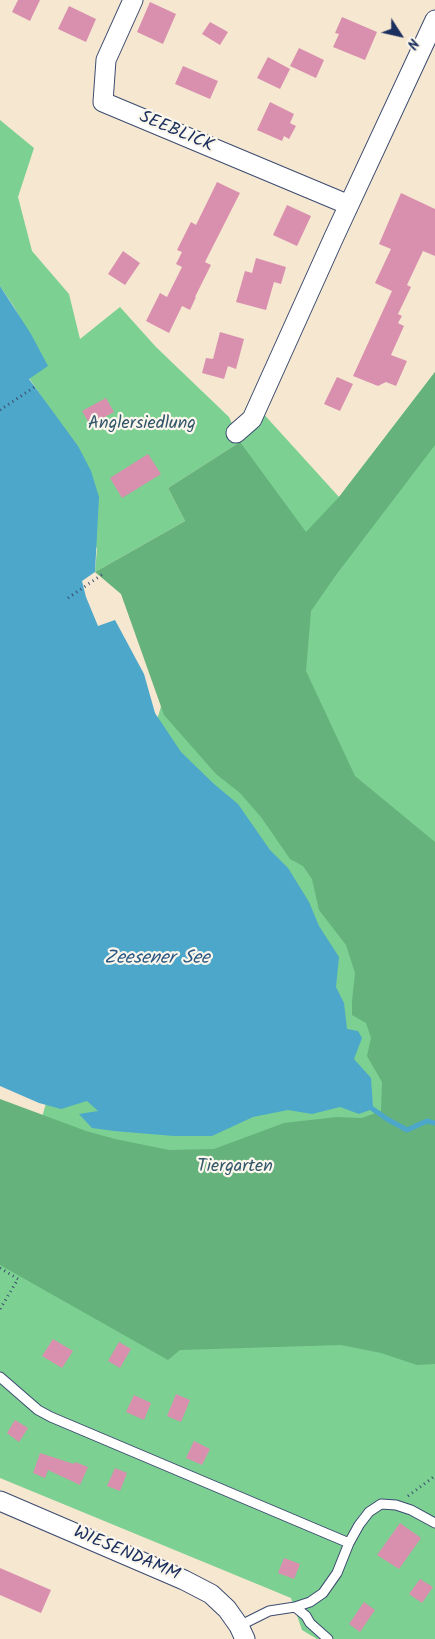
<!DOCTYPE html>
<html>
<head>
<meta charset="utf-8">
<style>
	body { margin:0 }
	#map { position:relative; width:435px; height:1639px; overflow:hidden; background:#f6e7d1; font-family:Kalam,sans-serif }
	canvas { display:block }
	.north { position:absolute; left:375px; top:10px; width:50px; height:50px; -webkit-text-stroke:4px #fbf7ec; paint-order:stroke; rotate:125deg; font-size:14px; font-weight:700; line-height:20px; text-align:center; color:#1b2f5e }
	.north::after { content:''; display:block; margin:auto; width:18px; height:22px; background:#1b2f5e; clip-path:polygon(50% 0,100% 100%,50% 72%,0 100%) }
</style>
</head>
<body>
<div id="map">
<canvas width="435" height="1639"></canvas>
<div class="north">N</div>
</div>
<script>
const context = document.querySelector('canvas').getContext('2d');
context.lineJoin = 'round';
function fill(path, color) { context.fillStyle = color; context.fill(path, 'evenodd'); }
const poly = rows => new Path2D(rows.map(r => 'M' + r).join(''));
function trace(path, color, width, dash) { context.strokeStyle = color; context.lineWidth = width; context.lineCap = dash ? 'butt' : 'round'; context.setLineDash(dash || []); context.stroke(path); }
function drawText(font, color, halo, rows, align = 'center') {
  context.font = font + ' Kalam,sans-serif'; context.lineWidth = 4.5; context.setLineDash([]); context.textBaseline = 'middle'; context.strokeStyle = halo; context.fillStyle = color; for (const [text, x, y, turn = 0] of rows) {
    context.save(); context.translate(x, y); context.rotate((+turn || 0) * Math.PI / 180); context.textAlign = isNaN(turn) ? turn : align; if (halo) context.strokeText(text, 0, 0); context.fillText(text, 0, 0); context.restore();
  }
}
fill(poly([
	[0,120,34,148,18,197,32,251,69,294,80,339,120,307,156,347,229,417,238,437,250,399,339,497,435,372,435,1639,317,1639,302,1630,291,1598,0,1478,0,1262,237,444,168,488,185,521,95,572,97,549,49,408,29,378,47,366,14,307,0,286]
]), '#7cd092');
fill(poly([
	[435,372,435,445,336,575,311,611,306,671,355,776,435,842,435,1364,417,1365,381,1353,341,1345,180,1350,168,1360,0,1265,0,1099,86,1131,115,1139,169,1150,214,1149,284,1123,337,1117,362,1118,381,1111,382,1082,367,1056,371,1038,366,1023,352,1015,352,1001,355,973,346,945,319,910,312,879,303,866,290,859,261,817,240,793,216,774,164,715,121,594,95,572,185,521,168,488,240,442,306,532,339,497]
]), '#65b27c');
fill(poly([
	[0,286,31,334,48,366,29,379,78,446,91,471,99,497,95,572,82,581,86,597,98,626,115,620,144,674,155,713,181,752,214,784,238,804,270,850,288,868,309,902,319,926,339,957,336,987,344,1003,347,1029,358,1031,362,1038,354,1059,371,1078,373,1108,370,1110,359,1114,340,1107,312,1114,288,1110,253,1117,212,1136,174,1136,114,1131,92,1128,79,1114,98,1111,87,1101,61,1109,39,1103,0,1086]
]), '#4ca7ca');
trace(poly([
	[367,1105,387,1119,407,1130,427,1121,435,1123]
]), '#4ca7ca', 5);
fill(poly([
	[18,0,40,0,30,21,12,12],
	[150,2,176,14,163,44,137,32],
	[69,6,96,19,86,42,58,29],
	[342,17,377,32,365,60,333,47,339,34,335,33],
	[210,22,228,32,220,45,202,34],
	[299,48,324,60,316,78,290,66],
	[268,57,290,69,280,89,257,78],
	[183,66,218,81,210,99,175,84],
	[270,102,294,114,290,123,296,126,289,139,284,136,282,141,257,130],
	[217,182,240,193,205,262,211,265,195,297,196,297,190,310,182,306,169,333,146,321,160,293,167,297,182,267,176,264,182,252,177,250,191,222,196,225],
	[401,193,435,209,435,256,423,251,407,285,411,287,398,314,402,316,398,323,404,326,391,355,407,361,396,386,386,382,378,386,353,376,392,291,375,283,391,249,379,244],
	[287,205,311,216,297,246,273,235],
	[123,251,140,263,125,285,108,274],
	[256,258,286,267,281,284,274,282,266,310,236,302,245,271,252,273],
	[220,332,244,339,236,369,228,366,224,379,202,373,206,358,213,359],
	[337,377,353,384,340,411,324,404],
	[106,398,114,412,90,425,82,411],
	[148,454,161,474,122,498,110,478],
	[53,1339,73,1351,62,1368,42,1356],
	[119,1342,131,1349,120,1368,108,1361],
	[176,1394,190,1400,181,1422,167,1416],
	[134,1395,151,1403,144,1420,126,1412],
	[15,1420,28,1428,19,1442,7,1433],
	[194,1441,210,1449,202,1465,186,1458],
	[40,1453,74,1464,75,1462,88,1467,80,1485,48,1470,45,1478,33,1473],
	[115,1468,127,1473,120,1491,107,1486],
	[400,1523,421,1538,399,1569,377,1555],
	[284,1558,300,1564,294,1579,278,1573],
	[0,1568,51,1590,41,1613,0,1595],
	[420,1579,433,1587,422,1603,409,1594],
	[364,1602,375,1610,360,1632,349,1624]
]), '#d990ae');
const lane = poly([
	[0,1377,38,1410,51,1417,349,1543],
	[295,1607,310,1602,323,1593,337,1573,349,1543,359,1525,369,1512,381,1504,396,1505,411,1510,435,1523],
	[239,1626,269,1611,295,1607,306,1616,310,1623,328,1639]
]);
const street = poly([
	[133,0,106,60,103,102,349,205],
	[236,433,252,419,334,237,435,20],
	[0,1501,184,1580,211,1594,227,1609,239,1626,245,1639]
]);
trace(lane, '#3c4b6f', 11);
trace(street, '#3c4b6f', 21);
trace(poly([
	[0,410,36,386],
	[68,598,103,574],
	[0,1268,18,1279,0,1309],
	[408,1496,435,1476]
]), '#3c4b6f', 3, [1, 4]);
trace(lane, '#fff', 9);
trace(street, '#fff', 19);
drawText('18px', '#1b2f5e', '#fbf7ec', [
	["SEEBLICK",176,133,23],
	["WIESENDAMM",126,1555,23]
]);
drawText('18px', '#33576b', '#fbf7ec', [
	["Anglersiedlung",142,425],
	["Tiergarten",235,1168]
]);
drawText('italic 19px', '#2c5984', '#fbf7ec', [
	["Zeesener See",157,960]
]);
</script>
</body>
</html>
